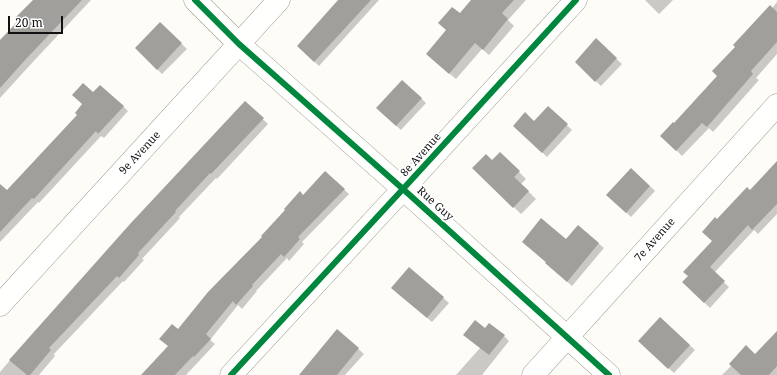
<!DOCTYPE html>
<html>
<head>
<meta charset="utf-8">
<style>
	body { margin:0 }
	#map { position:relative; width:777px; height:375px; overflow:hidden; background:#fdfcf7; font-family:"Noto Serif",serif }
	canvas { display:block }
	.scale { position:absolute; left:8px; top:16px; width:55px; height:18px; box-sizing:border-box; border:2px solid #111; border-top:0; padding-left:5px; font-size:12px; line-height:14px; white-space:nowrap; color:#111; -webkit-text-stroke:3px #fff; paint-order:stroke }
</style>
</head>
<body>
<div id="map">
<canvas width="777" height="375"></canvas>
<div class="scale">20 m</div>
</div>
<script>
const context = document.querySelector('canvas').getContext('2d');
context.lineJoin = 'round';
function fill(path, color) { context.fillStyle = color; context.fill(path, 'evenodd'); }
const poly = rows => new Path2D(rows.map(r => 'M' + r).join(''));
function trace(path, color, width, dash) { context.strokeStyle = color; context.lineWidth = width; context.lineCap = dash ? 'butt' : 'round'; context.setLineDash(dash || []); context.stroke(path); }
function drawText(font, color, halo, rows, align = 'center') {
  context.font = font + ' "Noto Serif",serif'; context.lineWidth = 4; context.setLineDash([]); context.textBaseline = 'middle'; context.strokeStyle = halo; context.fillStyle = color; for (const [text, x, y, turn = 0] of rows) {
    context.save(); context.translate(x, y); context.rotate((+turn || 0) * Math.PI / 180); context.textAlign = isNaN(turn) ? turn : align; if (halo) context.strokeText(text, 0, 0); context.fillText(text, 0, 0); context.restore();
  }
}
fill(poly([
	[37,0,91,0,31,64,0,98,0,41],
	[339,0,379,0,319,66,303,51],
	[473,0,526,0,508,20,514,26,489,55,482,49,456,79,433,60,460,15],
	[645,0,673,0,659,14],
	[777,2,777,54,756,78,759,80,713,132,709,128,682,156,662,136,674,124,719,76],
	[160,23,187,49,162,74,136,48],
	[596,40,622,64,601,86,576,62],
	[93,94,123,106,128,111,104,138,101,136,39,203,38,202,0,242,0,194,7,192,79,115],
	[421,98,426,103,401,130,382,113],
	[245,102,268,124,217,179,216,178,179,217,180,218,142,259,144,260,124,282,123,281,54,354,55,356,39,375,0,375,0,372,28,339],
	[548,107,572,130,547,157,515,126,534,122],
	[500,153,526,179,521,184,536,199,521,214,473,168,492,161],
	[777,163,777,214,758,234,754,230,714,273,729,287,710,308,683,282,689,276,713,241,717,220,750,192],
	[325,172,349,194,302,242,304,244,289,261,287,258,256,291,257,291,242,309,238,305,210,340,215,344,186,375,142,375,169,347,178,331],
	[650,186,655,191,631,217,613,200],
	[578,226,604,248,572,286,523,242,566,240],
	[409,268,449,303,432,322,397,293],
	[661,318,695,350,674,373,644,346],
	[485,330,504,336,509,341,482,375,456,375,480,348],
	[338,331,364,354,345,375,301,375],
	[777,332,777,375,722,375,732,365,755,355]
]), '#0003');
fill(poly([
	[33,0,82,0,26,59,0,88,0,40,18,21,15,18],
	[338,0,371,0,314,62,297,46],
	[471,0,514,0,502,13,508,19,483,50,475,43,449,74,426,54,446,30,438,23,452,7,460,13],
	[770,5,777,12,777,42,751,71,753,74,707,127,702,123,676,151,660,136,673,122,674,123,717,76,712,71,735,47,733,45],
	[160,22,182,43,157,70,135,48],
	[596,38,617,58,595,82,575,62],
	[402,80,422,98,396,126,376,108],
	[83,83,93,92,100,85,124,106,98,134,96,131,34,199,32,198,0,232,0,184,7,190,77,115,75,113,82,104,72,95],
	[245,101,264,118,211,174,210,173,175,211,176,212,138,253,139,255,119,278,117,276,49,348,51,350,30,375,27,375,9,360,130,224],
	[548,106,568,124,542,153,513,126,525,112,534,121],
	[500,152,520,171,514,177,529,191,513,208,472,168,486,154,492,160],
	[777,161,777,204,752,230,748,225,710,267,725,281,704,303,682,282,688,276,683,272,712,241,702,232,715,217,717,219,747,187,750,190],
	[631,168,650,186,626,213,606,195],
	[325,171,345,189,298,237,300,239,284,257,281,254,252,285,253,286,236,305,233,301,206,334,211,339,194,357,193,356,175,375,141,375,168,346,159,339,172,324,178,329,208,292,262,237,261,236,285,210,284,209,300,191,303,195],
	[541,218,566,239,578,225,599,243,567,282,545,263,546,262,522,242],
	[409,267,444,297,427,318,391,288],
	[660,317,690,345,668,369,638,341],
	[475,320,485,328,489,323,505,335,489,355,463,335],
	[337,329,359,348,337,375,299,375],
	[777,331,777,366,769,375,741,375,729,364,746,345,755,354]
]), '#a19f9c');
const minor = poly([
	[195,0,239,44,403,189,609,375],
	[0,305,279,0],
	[231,375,403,189,576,0],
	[533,375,777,105]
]);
trace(minor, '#979795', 23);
trace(minor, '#fffffe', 22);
trace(poly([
	[195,0,239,44,403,189,609,375],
	[231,375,403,189,576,0]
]), '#00873e', 6);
drawText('11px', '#111', '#fff', [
	["9e Avenue",140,153,-47],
	["8e Avenue",421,155,-48],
	["Rue Guy",435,204,42],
	["7e Avenue",655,240,-48]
]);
</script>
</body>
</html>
